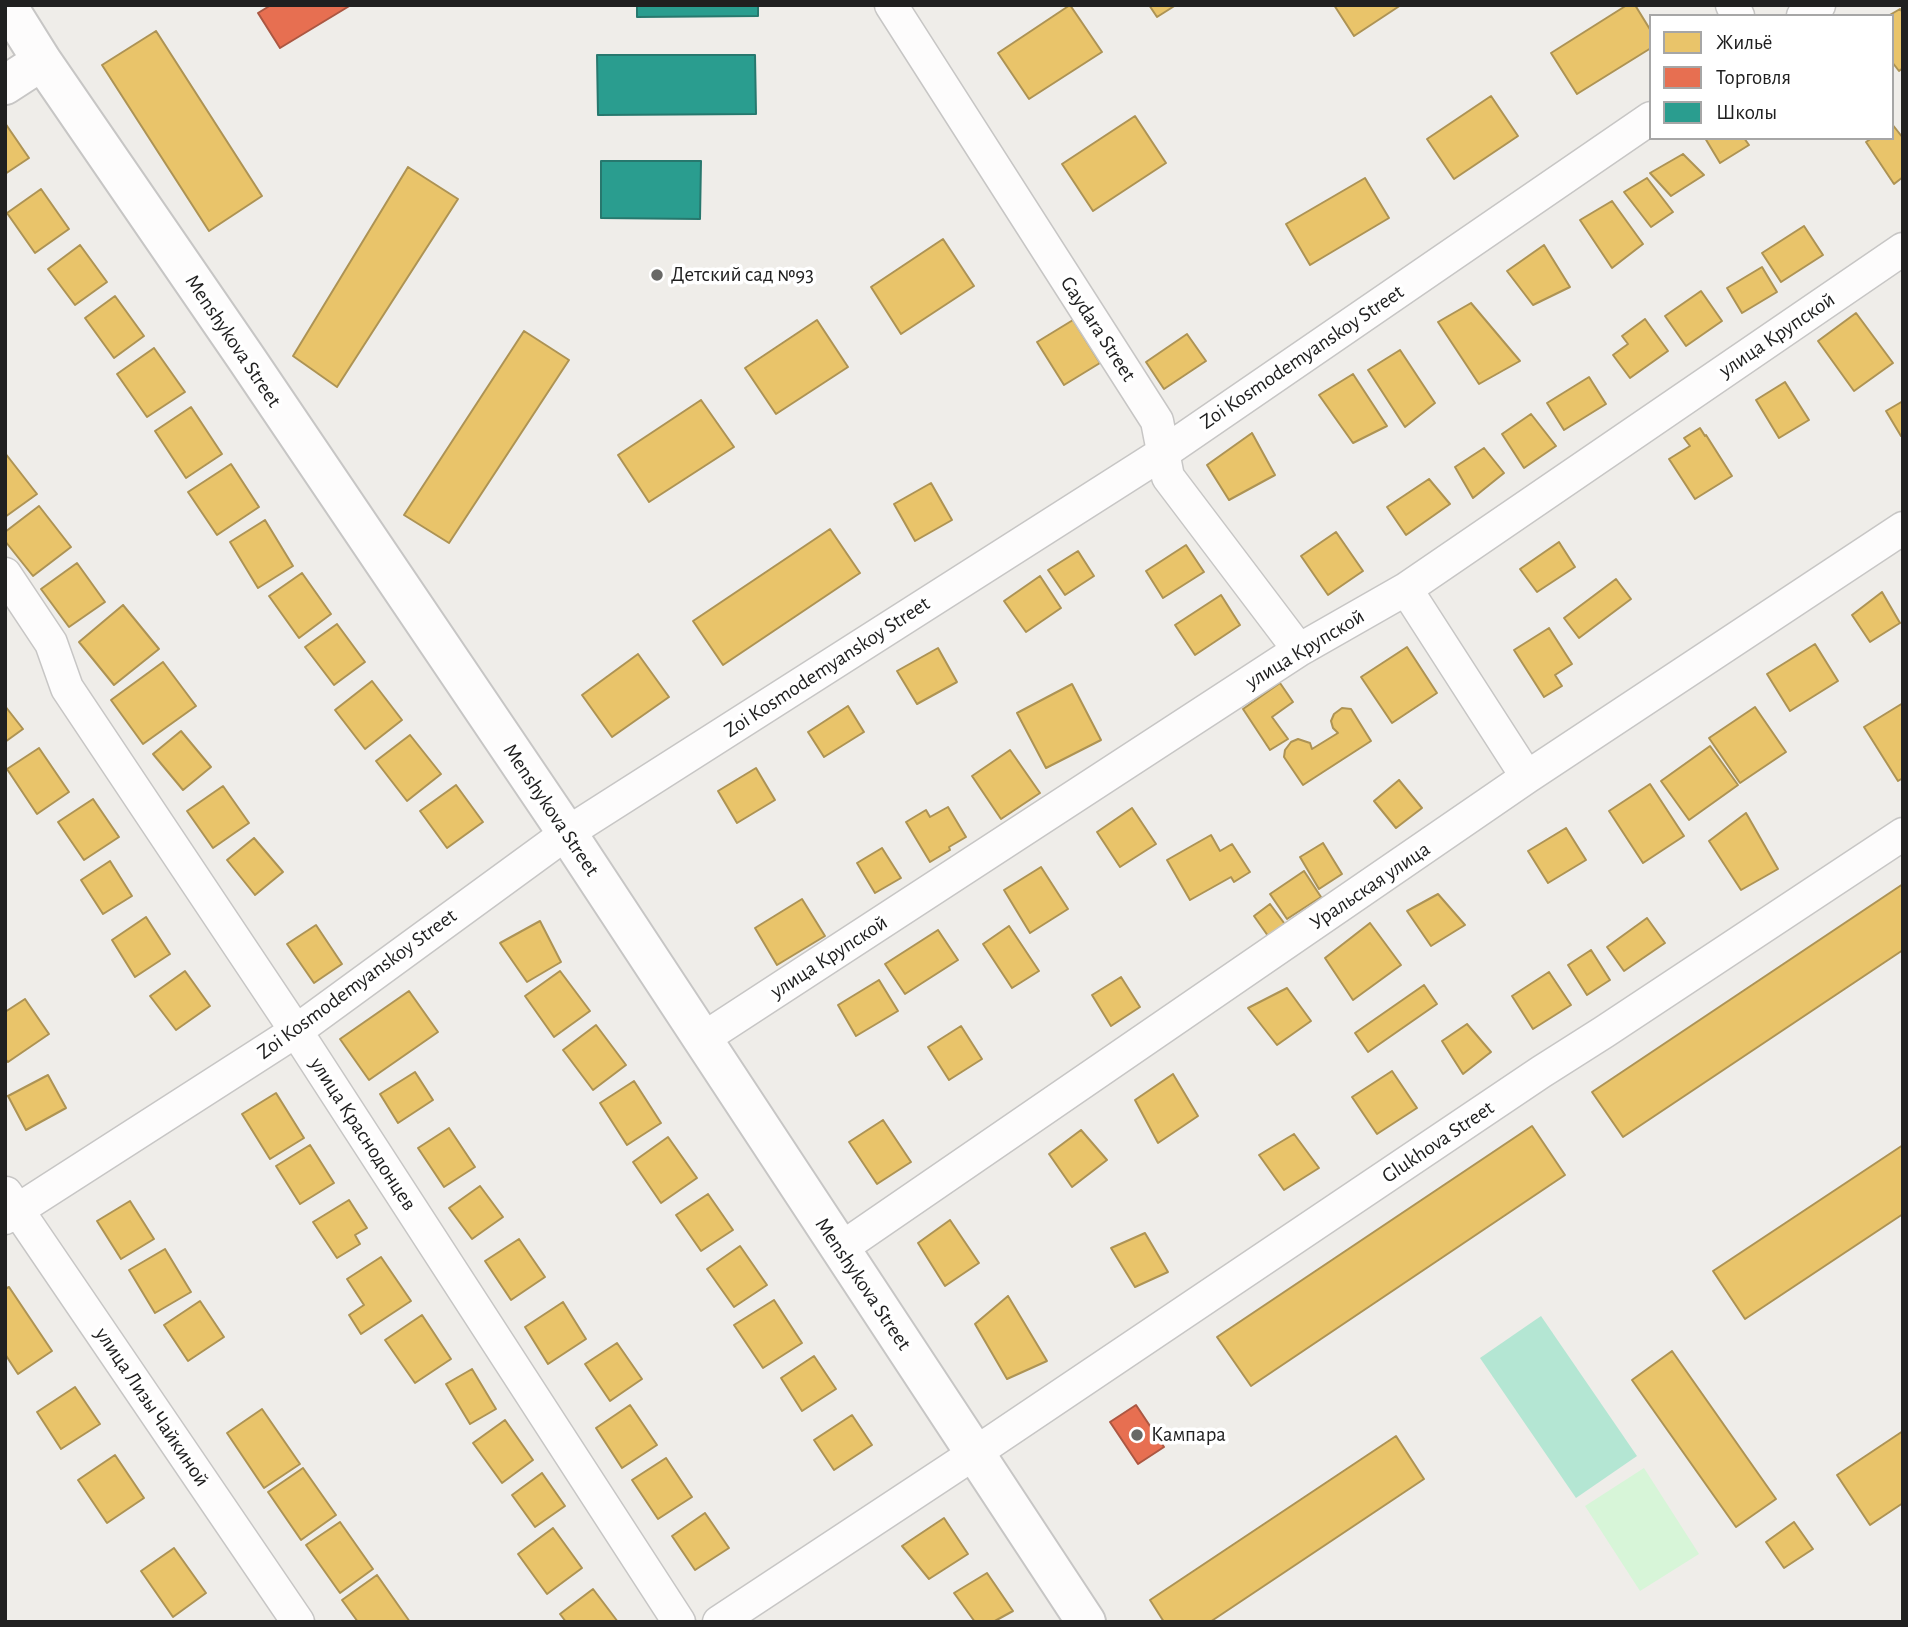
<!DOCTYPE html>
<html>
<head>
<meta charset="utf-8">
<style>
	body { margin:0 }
	#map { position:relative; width:1908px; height:1627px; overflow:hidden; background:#efede9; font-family:"Alegreya Sans",sans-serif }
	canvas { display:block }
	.frame { position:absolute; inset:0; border:7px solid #202020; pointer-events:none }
	.legend { position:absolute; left:1649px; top:14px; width:245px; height:126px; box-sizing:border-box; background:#fff; border:2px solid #a6a6a6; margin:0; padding:9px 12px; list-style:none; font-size:21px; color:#202020 }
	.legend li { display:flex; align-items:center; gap:14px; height:35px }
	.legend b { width:35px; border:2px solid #a6a6a6 }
</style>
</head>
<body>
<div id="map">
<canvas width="1908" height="1627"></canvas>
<div class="frame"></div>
<ul class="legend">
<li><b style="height:19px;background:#e9c46a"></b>Жильё</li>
<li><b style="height:19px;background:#e76f51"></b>Торговля</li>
<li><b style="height:19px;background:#2a9d8f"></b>Школы</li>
</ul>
</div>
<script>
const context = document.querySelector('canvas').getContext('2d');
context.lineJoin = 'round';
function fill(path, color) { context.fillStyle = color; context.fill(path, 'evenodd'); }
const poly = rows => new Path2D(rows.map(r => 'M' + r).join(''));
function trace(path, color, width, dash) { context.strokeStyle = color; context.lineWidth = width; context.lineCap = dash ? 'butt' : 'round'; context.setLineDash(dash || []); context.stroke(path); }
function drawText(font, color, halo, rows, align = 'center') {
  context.font = font + ' "Alegreya Sans",sans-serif'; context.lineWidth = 7; context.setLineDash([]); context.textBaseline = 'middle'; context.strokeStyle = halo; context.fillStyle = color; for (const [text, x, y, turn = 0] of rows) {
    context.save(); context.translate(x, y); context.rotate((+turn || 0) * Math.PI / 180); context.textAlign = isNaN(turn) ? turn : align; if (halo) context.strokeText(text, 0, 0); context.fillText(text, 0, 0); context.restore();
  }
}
fill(poly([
	[1644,1468,1699,1554,1640,1591,1585,1506]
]), '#d7f5d8');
fill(poly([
	[1541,1316,1637,1456,1576,1498,1480,1358]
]), '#b4e6d3');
const homes = poly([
	[1070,5,1102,52,1029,99,998,53,1070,5],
	[1149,5,1176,5,1157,17,1149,5],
	[1334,5,1401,5,1354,36,1334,5],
	[1627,5,1635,5,1651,31,1651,48,1577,94,1551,53,1627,5],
	[1900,9,1903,13,1903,68,1899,71,1892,62,1892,16,1888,16,1900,9],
	[156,31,262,196,209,231,102,65,156,31],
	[1491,96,1518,136,1454,179,1427,139,1491,96],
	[1135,116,1166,163,1093,211,1062,164,1135,116],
	[5,123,29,158,5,174,5,123],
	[1892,124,1903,138,1903,177,1894,184,1866,142,1872,138,1892,138,1892,124],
	[1705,138,1744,138,1749,145,1720,163,1705,138],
	[1683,154,1704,175,1671,196,1650,173,1683,154],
	[408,167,458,199,337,387,293,356,408,167],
	[1365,178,1389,218,1310,265,1286,224,1365,178],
	[1647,178,1673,212,1651,227,1624,192,1647,178],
	[41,189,69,229,35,253,7,213,41,189],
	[1612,201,1643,244,1612,268,1580,220,1612,201],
	[1804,226,1823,255,1781,282,1762,253,1804,226],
	[943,239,974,286,901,334,871,287,943,239],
	[80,245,107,282,75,305,48,269,80,245],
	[1544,245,1570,287,1533,305,1507,271,1544,245],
	[1762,267,1777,292,1742,313,1727,288,1762,267],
	[1701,291,1722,321,1686,346,1665,316,1701,291],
	[115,296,144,336,114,358,85,318,115,296],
	[1471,303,1520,361,1479,384,1438,322,1471,303],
	[1856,313,1893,363,1854,391,1818,341,1856,313],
	[1645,319,1668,351,1630,378,1613,355,1628,344,1622,336,1645,319],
	[817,320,848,367,776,414,745,368,817,320],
	[1073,320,1100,363,1064,385,1037,342,1073,320],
	[524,331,569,360,449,543,404,515,524,331],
	[1187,334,1206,361,1164,389,1146,362,1187,334],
	[154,348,185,392,147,417,117,374,154,348],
	[1400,350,1435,403,1405,427,1368,370,1400,350],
	[1353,374,1387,426,1353,443,1319,395,1353,374],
	[1589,377,1606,404,1564,430,1547,403,1589,377],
	[1785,382,1809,420,1779,438,1756,400,1785,382],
	[701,400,734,447,649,502,618,455,701,400],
	[1903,401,1903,435,1901,436,1886,411,1903,401],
	[191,407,222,454,186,478,155,431,191,407],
	[1531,414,1556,446,1524,468,1502,434,1531,414],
	[1700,428,1705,436,1706,435,1732,476,1695,499,1669,459,1690,446,1684,438,1700,428],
	[1252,433,1275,475,1229,500,1207,465,1252,433],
	[1484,448,1504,473,1473,498,1455,467,1484,448],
	[5,453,37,494,5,517,5,453],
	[231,464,259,507,217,535,188,492,231,464],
	[1429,479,1450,504,1406,535,1387,507,1429,479],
	[931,483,952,520,915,541,894,504,931,483],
	[39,506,71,547,33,576,5,541,5,532,39,506],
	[265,520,293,566,258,588,230,542,265,520],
	[830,529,860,573,723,665,693,621,830,529],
	[1336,532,1363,571,1328,595,1301,556,1336,532],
	[1559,542,1575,567,1537,592,1520,569,1559,542],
	[1186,545,1204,572,1163,598,1146,571,1186,545],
	[1078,551,1094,576,1065,595,1048,570,1078,551],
	[77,563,105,602,69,627,41,589,77,563],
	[302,573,331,614,299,638,269,596,302,573],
	[1040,576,1061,608,1026,632,1004,601,1040,576],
	[1616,579,1631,599,1579,638,1564,618,1616,579],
	[1882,592,1900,623,1870,642,1852,615,1882,592],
	[1221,595,1240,625,1195,655,1175,625,1221,595],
	[123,605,159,649,114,685,79,642,123,605],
	[337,624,365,662,334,685,305,647,337,624],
	[1549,628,1572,664,1555,675,1562,686,1544,697,1514,650,1549,628],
	[1815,644,1838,681,1790,711,1767,674,1815,644],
	[1407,647,1437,693,1392,723,1361,677,1407,647],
	[938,648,957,682,917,704,897,671,938,648],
	[638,654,669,697,612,737,582,695,638,654],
	[163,662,196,706,143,744,111,700,163,662],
	[372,681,402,720,365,749,335,710,372,681],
	[1280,683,1293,702,1272,717,1288,739,1270,750,1243,709,1280,683],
	[1072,684,1101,740,1046,768,1017,713,1072,684],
	[1903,703,1903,778,1898,781,1864,727,1903,703],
	[5,706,23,729,5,742,5,706],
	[848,706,864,732,824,757,808,732,848,706],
	[1755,707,1786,752,1740,783,1709,738,1755,707],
	[1342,708,1351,709,1371,741,1303,785,1284,757,1285,750,1291,742,1298,739,1310,743,1312,749,1338,733,1333,728,1331,721,1334,714,1342,708],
	[181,731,211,767,183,790,153,754,181,731],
	[410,735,441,774,407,801,376,761,410,735],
	[1710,746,1738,785,1689,820,1661,781,1710,746],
	[39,748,69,792,37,814,7,769,39,748],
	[1010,750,1040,793,1001,819,972,776,1010,750],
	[756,768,775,800,737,823,718,791,756,768],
	[1399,780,1422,808,1396,828,1374,801,1399,780],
	[1650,784,1684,836,1643,863,1609,811,1650,784],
	[456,785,483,822,447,848,420,811,456,785],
	[223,786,249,823,213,848,187,811,223,786],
	[93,799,119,837,84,860,58,822,93,799],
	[948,807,966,837,949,847,950,850,930,862,906,822,926,810,930,817,948,807],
	[1132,808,1156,844,1120,867,1097,832,1132,808],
	[1746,813,1778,869,1741,890,1709,841,1746,813],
	[1566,828,1586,860,1548,883,1528,851,1566,828],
	[1211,835,1220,851,1232,844,1250,872,1234,882,1231,877,1190,900,1167,860,1211,835],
	[254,838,283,872,255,895,227,860,254,838],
	[1323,843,1342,874,1319,889,1300,857,1323,843],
	[882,848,901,878,875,893,857,863,882,848],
	[110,861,132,896,103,914,81,880,110,861],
	[1041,867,1068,909,1030,933,1004,890,1041,867],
	[1304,871,1321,897,1287,919,1270,894,1304,871],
	[1903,884,1903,950,1623,1137,1592,1092,1903,884],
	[1438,894,1465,925,1431,946,1407,911,1438,894],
	[802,899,825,936,777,965,755,928,802,899],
	[1270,904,1290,931,1273,943,1254,916,1270,904],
	[146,917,170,954,135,977,112,940,146,917],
	[1647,918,1665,943,1624,971,1607,947,1647,918],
	[540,921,561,962,527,982,500,943,540,921],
	[1370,923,1401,965,1353,1000,1325,958,1370,923],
	[316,925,342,964,314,983,287,944,316,925],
	[1009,926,1039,971,1012,988,983,944,1009,926],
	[938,930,958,960,905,994,885,964,938,930],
	[1591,950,1610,980,1587,995,1568,965,1591,950],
	[185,971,210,1006,176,1030,150,996,185,971],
	[560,971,590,1011,554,1037,525,996,560,971],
	[1549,972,1571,1005,1533,1029,1512,996,1549,972],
	[1121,977,1140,1007,1111,1026,1092,995,1121,977],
	[879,980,898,1011,856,1036,838,1005,879,980],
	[1424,985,1437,1004,1368,1052,1355,1033,1424,985],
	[1287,988,1311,1021,1277,1045,1248,1008,1287,988],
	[409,991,438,1032,369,1080,340,1039,409,991],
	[25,999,49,1034,8,1062,5,1059,5,1012,25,999],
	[1467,1024,1491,1052,1463,1074,1442,1041,1467,1024],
	[596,1025,626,1065,593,1090,563,1050,596,1025],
	[961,1026,982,1059,949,1080,928,1047,961,1026],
	[1392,1071,1417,1108,1377,1134,1352,1097,1392,1071],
	[415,1072,433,1100,398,1123,380,1094,415,1072],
	[1173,1074,1198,1116,1158,1143,1135,1100,1173,1074],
	[48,1075,66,1108,26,1130,8,1096,48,1075],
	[634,1081,661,1123,627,1145,600,1103,634,1081],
	[276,1093,304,1138,270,1159,242,1114,276,1093],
	[883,1120,911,1162,877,1184,849,1142,883,1120],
	[1532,1126,1565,1175,1251,1386,1217,1337,1532,1126],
	[449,1128,475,1167,444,1187,418,1148,449,1128],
	[1081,1130,1107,1160,1072,1187,1049,1154,1081,1130],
	[1294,1134,1319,1168,1284,1190,1259,1155,1294,1134],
	[668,1137,697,1178,661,1203,633,1162,668,1137],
	[310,1145,334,1183,300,1204,276,1166,310,1145],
	[1903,1145,1903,1214,1745,1319,1713,1271,1903,1145],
	[480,1186,503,1217,472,1239,449,1208,480,1186],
	[708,1194,733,1230,701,1251,676,1215,708,1194],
	[349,1200,367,1228,355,1235,360,1244,337,1258,313,1222,349,1200],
	[130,1201,154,1239,121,1259,97,1221,130,1201],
	[950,1220,979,1263,945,1286,918,1243,950,1220],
	[1145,1233,1168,1272,1135,1287,1111,1248,1145,1233],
	[519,1239,545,1277,511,1300,485,1261,519,1239],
	[740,1246,767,1285,734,1307,707,1269,740,1246],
	[165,1249,191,1292,155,1313,129,1270,165,1249],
	[381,1257,411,1301,361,1334,349,1315,364,1305,347,1279,381,1257],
	[9,1287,52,1351,18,1374,5,1354,5,1289,9,1287],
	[1008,1296,1047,1361,1007,1379,975,1324,1008,1296],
	[774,1300,802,1343,763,1368,734,1325,774,1300],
	[200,1301,224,1337,188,1361,164,1325,200,1301],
	[563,1302,586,1339,548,1364,525,1327,563,1302],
	[422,1315,451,1359,415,1383,385,1340,422,1315],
	[617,1343,642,1379,610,1401,585,1364,617,1343],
	[1672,1351,1776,1499,1736,1527,1632,1380,1672,1351],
	[814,1356,836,1389,802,1411,781,1378,814,1356],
	[472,1369,496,1409,470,1424,446,1384,472,1369],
	[75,1387,100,1424,61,1449,37,1412,75,1387],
	[630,1405,657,1445,622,1468,596,1428,630,1405],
	[262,1409,300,1464,264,1488,227,1433,262,1409],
	[852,1415,872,1445,834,1470,814,1440,852,1415],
	[505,1420,533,1460,502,1483,473,1443,505,1420],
	[1903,1431,1903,1503,1870,1525,1837,1475,1903,1431],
	[1396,1436,1424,1479,1210,1622,1164,1622,1150,1600,1396,1436],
	[115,1455,144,1498,107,1523,78,1480,115,1455],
	[666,1458,692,1497,658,1519,632,1480,666,1458],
	[303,1468,336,1515,301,1540,268,1492,303,1468],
	[542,1473,565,1506,535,1527,512,1495,542,1473],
	[705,1513,729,1548,695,1570,672,1536,705,1513],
	[944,1518,968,1554,929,1579,902,1546,944,1518],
	[340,1522,373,1569,340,1593,306,1545,340,1522],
	[1794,1522,1813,1549,1784,1568,1766,1542,1794,1522],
	[553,1528,582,1568,547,1594,518,1554,553,1528],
	[174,1548,206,1593,173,1617,141,1571,174,1548],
	[987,1573,1013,1611,993,1622,975,1622,954,1593,987,1573],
	[377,1575,410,1622,358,1622,342,1600,377,1575],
	[593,1589,618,1622,566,1622,560,1614,593,1589]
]);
fill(homes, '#e9c46a');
trace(homes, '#ad9354', 2);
const shops = poly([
	[271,5,351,5,280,48,258,13,271,5],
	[1136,1405,1164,1447,1138,1464,1110,1422,1136,1405]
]);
fill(shops, '#e76f51');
trace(shops, '#ab5742', 2);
const schools = poly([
	[637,5,758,5,758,16,637,17,637,5],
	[597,55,755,55,756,114,598,115,597,55],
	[601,161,701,161,700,219,601,218,601,161]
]);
fill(schools, '#2a9d8f');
trace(schools, '#27786e', 2);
const minor = poly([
	[891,5,1157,421,1168,477,1299,650],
	[1732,5,1738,16],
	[1803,16,1819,5],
	[5,574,51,643,67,688,296,1031,679,1622],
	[1406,589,1527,777],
	[701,1040,1299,650,1406,589,1903,249],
	[6,1193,298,1622],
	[5,1218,296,1031,567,833,1163,453,1651,118],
	[840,1249,1527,777,1903,528],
	[719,1622,975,1453,1541,1072,1604,1032,1903,834]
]);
const tertiary = poly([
	[7,5,42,61,246,358,567,833,1086,1622],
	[5,85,42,61]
]);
trace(minor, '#c7c6c5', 35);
trace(tertiary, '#c7c6c5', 42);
trace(minor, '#fdfcfc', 32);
trace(tertiary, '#fdfcfc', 38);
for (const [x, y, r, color] of [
	[657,275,7,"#686866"],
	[1137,1435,7,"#686866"]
]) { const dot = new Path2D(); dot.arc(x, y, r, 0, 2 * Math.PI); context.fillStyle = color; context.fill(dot); trace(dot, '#fff', 2.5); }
drawText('21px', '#202020', '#fff', [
	["Детский сад №93",671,275],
	["Кампара",1151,1435]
], 'left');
drawText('21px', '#202020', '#fff', [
	["Gaydara Street",1098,329,57],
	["улица Крупской",1777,335,-34],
	["Menshykova Street",233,341,56],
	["Zoi Kosmodemyanskoy Street",1302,357,-34],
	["улица Крупской",1305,649,-31],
	["Zoi Kosmodemyanskoy Street",827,667,-33],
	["Menshykova Street",551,810,56],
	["Уральская улица",1370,886,-34],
	["улица Крупской",829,957,-33],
	["Zoi Kosmodemyanskoy Street",357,984,-36],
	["улица Краснодонцев",363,1134,57],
	["Glukhova Street",1438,1142,-34],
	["Menshykova Street",863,1284,56],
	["улица Лизы Чайкиной",152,1407,56]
]);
</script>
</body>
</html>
